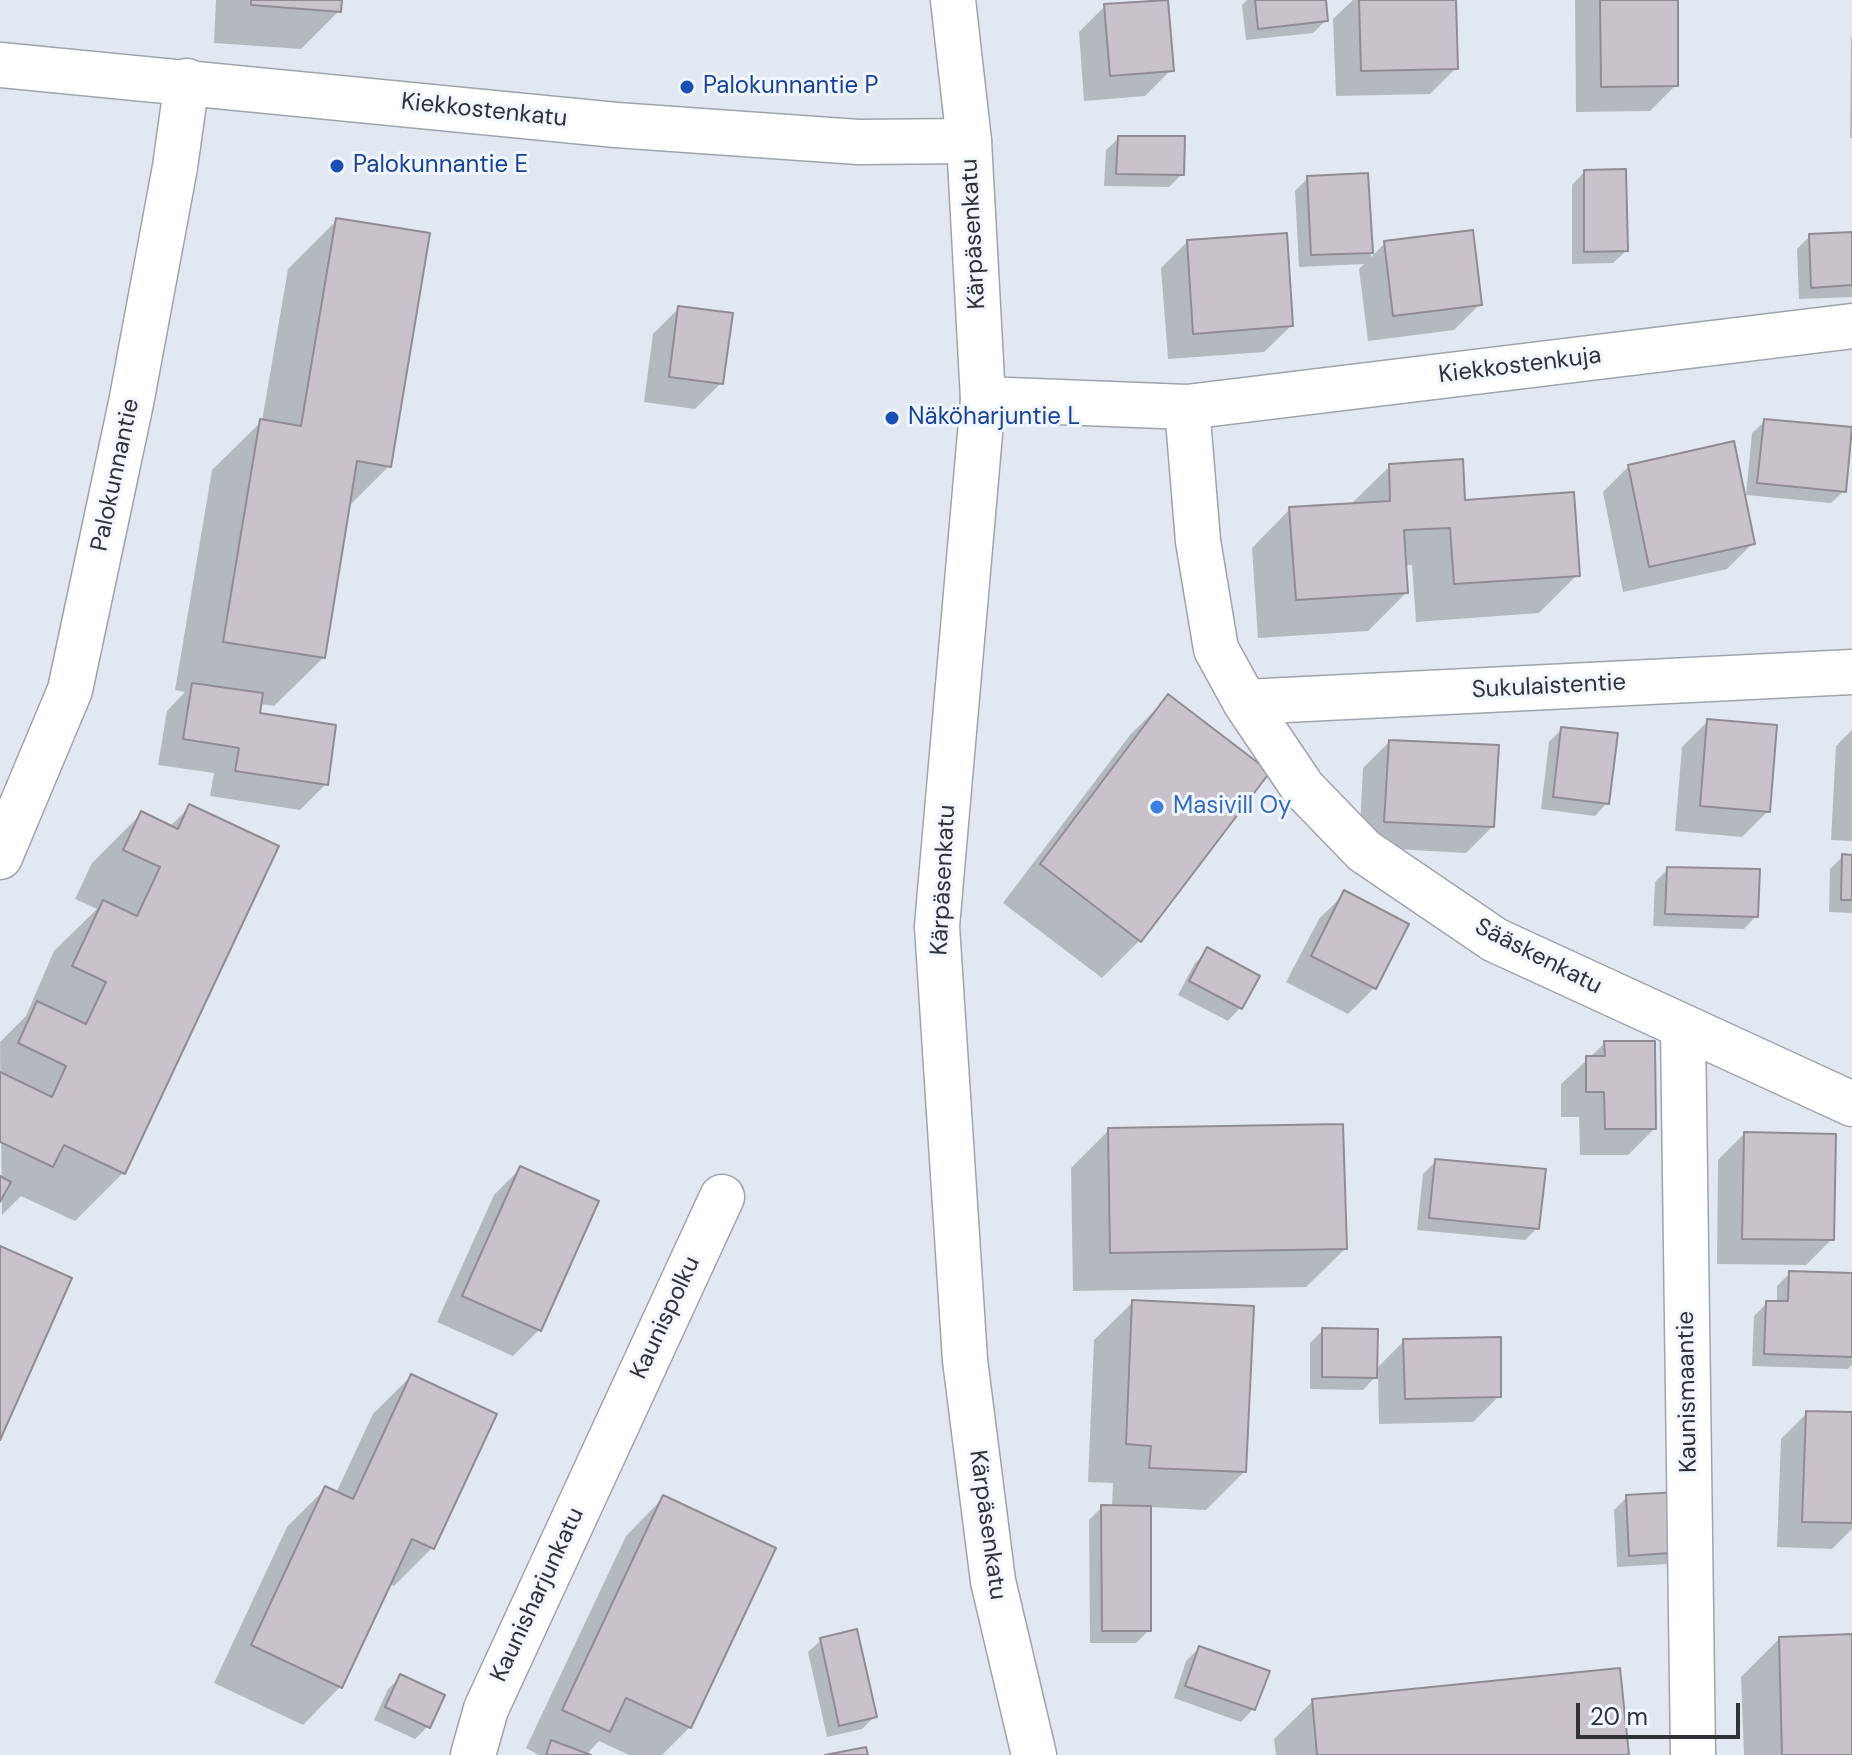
<!DOCTYPE html>
<html>
<head>
<meta charset="utf-8">
<style>
	body { margin:0 }
	#map { position:relative; width:1852px; height:1755px; overflow:hidden; background:#e2e8f1; font-family:"DM Sans",sans-serif }
	canvas { display:block }
	.scale { position:absolute; left:1576px; top:1703px; width:164px; height:36px; box-sizing:border-box; border:4px solid #303235; border-top:0; padding-left:10px; font-size:24px; line-height:28px; white-space:nowrap; color:#303235; -webkit-text-stroke:6px #f0f5fe; paint-order:stroke }
</style>
</head>
<body>
<div id="map">
<canvas width="1852" height="1755"></canvas>
<div class="scale">20 m</div>
</div>
<script>
const context = document.querySelector('canvas').getContext('2d');
context.lineJoin = 'round';
function fill(path, color) { context.fillStyle = color; context.fill(path, 'evenodd'); }
const poly = rows => new Path2D(rows.map(r => 'M' + r).join(''));
function trace(path, color, width, dash) { context.strokeStyle = color; context.lineWidth = width; context.lineCap = dash ? 'butt' : 'round'; context.setLineDash(dash || []); context.stroke(path); }
function drawText(font, color, halo, rows, align = 'center') {
  context.font = font + ' "DM Sans",sans-serif'; context.lineWidth = 6; context.setLineDash([]); context.textBaseline = 'middle'; context.strokeStyle = halo; context.fillStyle = color; for (const [text, x, y, turn = 0] of rows) {
    context.save(); context.translate(x, y); context.rotate((+turn || 0) * Math.PI / 180); context.textAlign = isNaN(turn) ? turn : align; if (halo) context.strokeText(text, 0, 0); context.fillText(text, 0, 0); context.restore();
  }
}
fill(poly([
	[216,0,340,0,339,11,301,49,214,43],
	[1247,0,1324,0,1326,20,1313,33,1246,40,1242,5],
	[1353,0,1454,0,1456,68,1430,94,1336,96,1333,19],
	[1575,0,1676,0,1676,85,1650,111,1576,112],
	[1105,6,1171,70,1145,96,1084,101,1079,32],
	[1852,37,1852,138,1850,138,1851,38],
	[1119,138,1182,174,1169,187,1104,186,1106,150],
	[1584,172,1626,251,1613,263,1572,264,1572,185],
	[1366,175,1371,257,1385,243,1480,304,1454,330,1368,341,1359,269,1364,264,1299,267,1295,191,1308,178],
	[337,220,389,466,347,508,323,658,274,706,260,704,258,715,326,784,300,810,210,796,214,773,158,765,167,711,185,692,175,690,212,470,262,421,288,269],
	[1852,234,1852,297,1799,299,1797,249,1810,236],
	[1187,242,1291,326,1264,352,1168,359,1161,268],
	[679,308,721,383,695,409,644,402,653,334],
	[1765,421,1844,491,1831,503,1746,495,1752,433],
	[1390,466,1464,502,1577,575,1539,613,1416,622,1412,565,1404,565,1406,593,1368,631,1258,638,1252,548,1290,509,1351,504],
	[1629,466,1753,543,1727,569,1623,592,1603,492],
	[1168,697,1140,940,1102,978,1003,903,1130,735],
	[1708,721,1768,811,1742,837,1675,831,1682,747],
	[1562,729,1607,803,1595,816,1541,809,1549,742],
	[1852,730,1852,841,1831,840,1836,746],
	[1389,742,1492,827,1466,853,1359,847,1363,768],
	[190,807,124,1172,75,1221,21,1196,2,1215,0,1042,26,1016,54,951,97,909,75,899,92,863,141,814,169,827],
	[1843,856,1852,857,1852,913,1829,912,1830,869],
	[1668,869,1756,916,1744,929,1653,926,1655,882],
	[1345,893,1407,924,1374,988,1348,1014,1286,982,1319,919],
	[1208,950,1240,1008,1228,1021,1178,995,1195,963],
	[1605,1043,1654,1129,1628,1155,1580,1155,1579,1117,1561,1117,1561,1084],
	[1109,1130,1345,1249,1306,1287,1073,1291,1071,1168],
	[1744,1134,1832,1239,1806,1265,1717,1264,1718,1160],
	[1436,1161,1537,1228,1525,1240,1417,1230,1423,1174],
	[520,1169,597,1202,539,1330,513,1356,437,1322,494,1195],
	[1790,1273,1852,1275,1852,1365,1848,1369,1752,1366,1754,1316,1767,1303,1777,1303,1777,1286],
	[1133,1302,1244,1472,1206,1510,1149,1507,1149,1630,1136,1643,1090,1643,1089,1520,1102,1507,1112,1507,1113,1483,1088,1482,1094,1340],
	[1323,1330,1375,1370,1404,1341,1499,1396,1473,1422,1379,1424,1378,1374,1363,1390,1310,1389,1310,1343],
	[411,1376,432,1548,394,1586,389,1584,341,1686,303,1725,214,1683,287,1527,326,1488,336,1493,373,1414],
	[1807,1413,1852,1414,1852,1529,1832,1549,1777,1547,1781,1439],
	[664,1497,690,1727,662,1755,629,1755,599,1741,586,1755,539,1755,526,1748,626,1536],
	[1627,1497,1681,1552,1668,1564,1617,1567,1614,1510],
	[1852,1636,1852,1755,1744,1755,1741,1677,1780,1638],
	[821,1640,874,1717,862,1729,827,1737,808,1652],
	[1199,1648,1253,1709,1241,1722,1174,1698,1186,1661],
	[401,1677,428,1726,415,1739,374,1720,388,1689],
	[1313,1701,1627,1755,1276,1755,1274,1739]
]), '#0003');
const building = poly([
	[251,0,342,0,341,12,251,5,251,0],
	[1168,0,1174,71,1110,76,1104,4,1168,0],
	[1255,0,1326,0,1328,21,1258,29,1255,0],
	[1359,0,1456,0,1458,69,1361,71,1359,0],
	[1600,0,1678,0,1678,86,1601,87,1600,0],
	[1118,136,1185,136,1184,175,1116,174,1118,136],
	[1626,169,1628,251,1584,252,1584,170,1626,169],
	[1368,173,1373,253,1311,255,1307,176,1368,173],
	[336,218,430,233,391,467,357,461,325,658,223,642,260,419,301,426,336,218],
	[1473,230,1482,305,1393,316,1384,241,1473,230],
	[1852,232,1852,285,1811,288,1809,234,1852,232],
	[1287,233,1293,326,1193,334,1187,240,1287,233],
	[678,306,733,313,723,384,669,377,678,306],
	[1764,419,1852,427,1846,492,1757,483,1764,419],
	[1734,441,1755,544,1649,567,1628,465,1734,441],
	[1463,459,1465,500,1574,492,1580,576,1454,584,1450,528,1404,530,1408,593,1296,600,1289,507,1390,501,1389,464,1463,459],
	[192,683,263,693,260,713,336,725,328,785,235,771,239,748,183,739,192,683],
	[1168,694,1270,772,1141,942,1040,864,1168,694],
	[1707,719,1777,725,1770,812,1700,806,1707,719],
	[1561,727,1618,733,1609,804,1553,797,1561,727],
	[1389,740,1499,745,1494,827,1384,822,1389,740],
	[189,804,279,846,125,1174,64,1145,53,1167,0,1142,0,1072,52,1097,66,1066,18,1043,37,1001,86,1024,106,982,72,966,103,900,137,916,160,867,123,850,141,811,178,829,189,804],
	[1842,854,1852,855,1852,900,1841,900,1842,854],
	[1667,867,1760,869,1758,917,1665,914,1667,867],
	[1344,890,1409,924,1376,989,1311,956,1344,890],
	[1207,947,1260,976,1242,1009,1189,981,1207,947],
	[1604,1041,1655,1041,1656,1129,1605,1129,1604,1092,1586,1092,1586,1056,1605,1056,1604,1041],
	[1343,1124,1347,1249,1110,1253,1108,1128,1343,1124],
	[1744,1132,1836,1134,1834,1240,1742,1239,1744,1132],
	[1435,1159,1546,1169,1539,1229,1429,1218,1435,1159],
	[520,1166,599,1201,541,1331,462,1296,520,1166],
	[0,1176,11,1182,0,1202,0,1176],
	[0,1246,72,1278,0,1440,0,1246],
	[1789,1271,1852,1273,1852,1357,1764,1354,1766,1301,1788,1301,1789,1271],
	[1132,1300,1254,1306,1246,1472,1149,1468,1151,1446,1126,1444,1132,1300],
	[1322,1328,1378,1329,1377,1378,1322,1377,1322,1328],
	[1501,1337,1501,1397,1405,1399,1403,1339,1501,1337],
	[411,1374,497,1414,434,1549,412,1539,342,1688,251,1645,325,1486,353,1499,411,1374],
	[1806,1411,1852,1412,1852,1523,1802,1522,1806,1411],
	[1679,1492,1683,1552,1629,1556,1626,1495,1679,1492],
	[663,1495,776,1548,691,1728,626,1698,610,1732,562,1710,663,1495],
	[1101,1505,1151,1506,1151,1631,1102,1631,1101,1505],
	[857,1629,877,1717,839,1726,820,1638,857,1629],
	[1852,1634,1852,1755,1782,1755,1779,1637,1852,1634],
	[1199,1646,1270,1671,1255,1710,1185,1686,1199,1646],
	[1620,1668,1629,1755,1317,1755,1312,1699,1620,1668],
	[400,1674,445,1695,430,1728,385,1707,400,1674],
	[551,1740,591,1755,546,1755,551,1740],
	[866,1747,868,1755,825,1755,866,1747]
]);
fill(building, '#c9c2cb');
trace(building, '#918b93', 2);
const minor = poly([
	[0,65,616,125,858,142,969,141],
	[983,399,1187,407,1198,541,1216,649,1245,702,1303,788,1364,851,1495,940,1852,1104],
	[1187,407,1852,326],
	[1245,702,1852,672],
	[0,857,70,690,131,403,175,167,187,81],
	[1683,1029,1693,1755],
	[473,1755,486,1709,722,1197]
]);
const tertiary = poly([
	[953,0,969,141,983,399,937,926,965,1360,993,1581,1034,1755]
]);
trace(minor, '#9fa4ac', 47);
trace(tertiary, '#9fa4ac', 47);
trace(minor, '#fff', 44);
trace(tertiary, '#fff', 44);
for (const [x, y, r, color] of [
	[687,87,8,"#1a4fb4"],
	[337,166,8,"#1a4fb4"],
	[892,418,8,"#1a4fb4"],
	[1157,807,8,"#3f7fe0"]
]) { const dot = new Path2D(); dot.arc(x, y, r, 0, 2 * Math.PI); context.fillStyle = color; context.fill(dot); trace(dot, '#f0f5fe', 3); }
drawText('24px', '#164399', '#f0f5fe', [
	["Palokunnantie P",703,87],
	["Palokunnantie E",353,166],
	["Näköharjuntie L",908,418]
], 'left');
drawText('24px', '#303235', '#f0f5fe', [
	["Kiekkostenkatu",484,111,6],
	["Kärpäsenkatu",974,234,-93],
	["Kiekkostenkuja",1520,366,-7],
	["Palokunnantie",116,475,-78],
	["Sukulaistentie",1549,687,-3],
	["Kärpäsenkatu",944,880,-87],
	["Sääskenkatu",1538,957,27],
	["Kaunispolku",666,1318,-65],
	["Kaunismaantie",1688,1392,-91],
	["Kärpäsenkatu",987,1525,82],
	["Kaunisharjunkatu",538,1595,-65]
]);
drawText('24px', '#366cbe', '#f0f5fe', [
	["Masivill Oy",1173,807]
], 'left');
</script>
</body>
</html>
